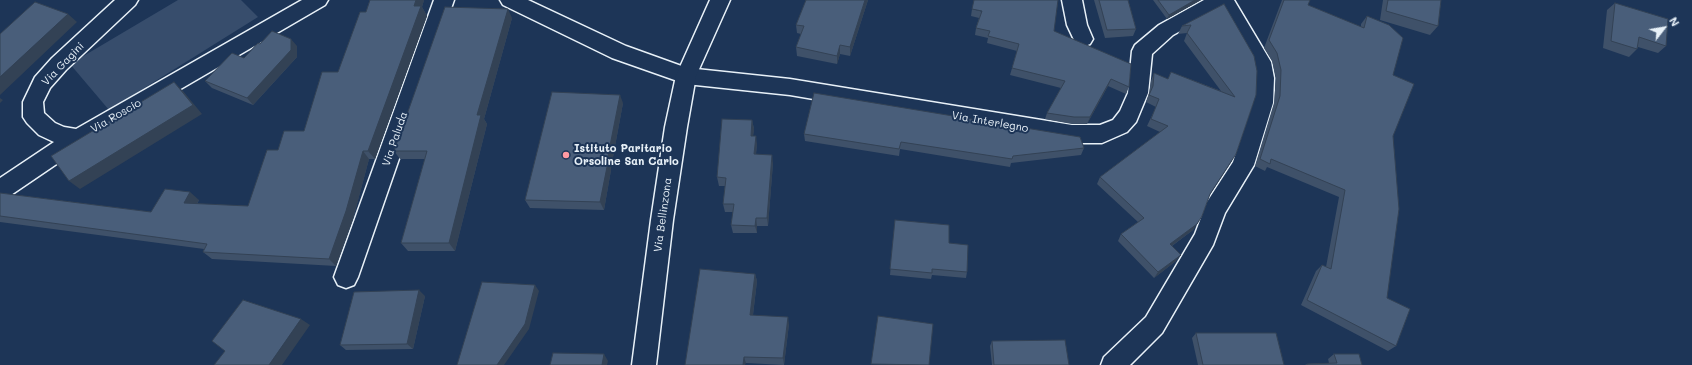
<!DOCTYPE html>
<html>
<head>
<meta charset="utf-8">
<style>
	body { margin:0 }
	#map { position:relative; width:1692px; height:365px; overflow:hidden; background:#1d3557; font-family:Mali,sans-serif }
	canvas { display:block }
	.north { position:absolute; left:1644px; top:8px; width:40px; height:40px; -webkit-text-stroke:3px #1d3557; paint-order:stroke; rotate:59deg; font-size:11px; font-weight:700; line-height:16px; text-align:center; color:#e8f1f8 }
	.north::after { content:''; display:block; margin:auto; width:14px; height:18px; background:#e8f1f8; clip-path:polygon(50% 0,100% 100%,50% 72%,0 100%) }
</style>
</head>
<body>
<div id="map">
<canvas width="1692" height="365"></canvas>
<div class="north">N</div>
</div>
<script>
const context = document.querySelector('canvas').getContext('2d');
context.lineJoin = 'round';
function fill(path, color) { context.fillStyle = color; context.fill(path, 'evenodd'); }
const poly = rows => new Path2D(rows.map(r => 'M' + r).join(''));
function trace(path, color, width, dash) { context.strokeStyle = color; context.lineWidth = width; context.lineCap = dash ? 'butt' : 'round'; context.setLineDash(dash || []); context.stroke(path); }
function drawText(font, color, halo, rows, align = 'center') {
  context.font = font + ' Mali,sans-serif'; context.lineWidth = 4; context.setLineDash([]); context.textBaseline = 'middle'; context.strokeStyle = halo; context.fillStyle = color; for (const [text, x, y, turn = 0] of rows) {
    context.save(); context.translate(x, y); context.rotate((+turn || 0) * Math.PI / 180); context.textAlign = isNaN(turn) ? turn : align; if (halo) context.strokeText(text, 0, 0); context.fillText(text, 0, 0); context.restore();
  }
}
fill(poly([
	[178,0,241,0,258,17,109,110,70,64]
]), '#374d6c');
const minor = poly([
	[115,0,138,0,135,5,66,70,50,88,43,102,44,113,55,123,64,127,76,129,302,0,328,0,325,5,86,144,8,197,0,200,0,178,54,142,39,135,27,123,23,117,23,102,35,77,52,58,115,0],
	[434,0,454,0,358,277,354,285,346,288,338,285,334,277,434,0],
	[500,0,528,0,626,46,687,68,790,79,1072,125,1100,125,1113,120,1120,111,1128,93,1132,51,1135,45,1159,25,1204,0,1234,0,1271,62,1274,78,1273,103,1254,165,1225,213,1213,245,1162,333,1130,365,1101,365,1104,357,1146,317,1195,234,1207,202,1233,162,1253,103,1254,78,1251,63,1220,9,1173,35,1152,54,1148,93,1136,122,1127,132,1102,143,1072,143,790,95,686,84,612,58,503,5,500,0],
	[1062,0,1082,0,1087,25,1093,39,1090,44,1083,47,1076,44,1067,25,1062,0]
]);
const major = poly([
	[710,0,730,0,696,76,687,127,673,220,656,365,632,365,651,220,665,127,676,76,710,0]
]);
trace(minor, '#e8f1f8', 3);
trace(major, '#e8f1f8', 3);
fill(minor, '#1d3557');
fill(major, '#1d3557');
fill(poly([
	[370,0,424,0,422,7,427,16,375,159,369,159,353,219,336,266,212,259,203,252,204,249,0,222,0,193,151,212,199,200,197,204,248,206,278,150,304,131,338,72,366,12],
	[806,0,868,0,850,56,840,54,837,64,797,56,796,47,801,34,797,33,796,25],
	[1094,0,1128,0,1136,29,1133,36,1105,38],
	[1153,0,1201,0,1167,19],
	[1282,0,1310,0,1308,5,1361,27,1361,24,1367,16,1393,75,1393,136,1387,298,1396,346,1388,351,1301,305,1316,271,1322,265,1326,267,1339,197,1267,167,1265,171,1255,166,1274,103,1276,78,1272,61,1264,48],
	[1383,0,1441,0,1438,26,1430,35,1380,20],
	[1615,3,1666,46,1658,53,1638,47,1637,49,1629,57,1603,48,1607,10],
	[1224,4,1254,56,1210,194,1193,230,1172,246,1176,261,1154,278,1118,241,1121,234,1138,222,1097,184,1100,177,1160,132,1147,126,1156,107,1146,102,1149,93,1151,81,1154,73,1168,79,1171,72,1221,91,1184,41,1187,33,1178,34,1182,26],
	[972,9,1054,31,1129,87,1126,94,1108,86,1087,124,1072,124,1045,119,1047,113,1061,88,1010,75,1017,51,987,43,988,38,975,35,976,28,979,18,971,16],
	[512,18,484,119,487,124,455,251,408,251,401,243,425,159,400,159,394,151],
	[260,44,297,46,297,57,253,105,212,88,205,81,244,58],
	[623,103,611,168,611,170,604,210,530,208,525,200],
	[752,120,754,129,753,136,757,144,756,154,773,163,768,226,757,226,757,233,733,233,731,225,733,212,725,212,723,204,725,186,719,186,717,177],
	[804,134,1084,148,1081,155,1011,163,1010,167,900,149,899,156,805,141],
	[895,220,949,243,967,272,966,278,932,275,931,279,890,275],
	[755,274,757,281,753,315,789,324,784,365,746,363,685,365],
	[425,296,413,349,346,350,340,345],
	[1196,333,1284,365,1198,365,1192,338],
	[992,341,1069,365,992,365,990,346],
	[1334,354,1362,365,1305,365,1307,364,1329,363,1328,359]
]), '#3f5169');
fill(poly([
	[416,0,424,0,422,7,427,16,375,159,368,151],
	[865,0,868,0,850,56,850,47],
	[1195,0,1201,0,1167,19,1169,15],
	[508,9,512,18,484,119,487,124,455,251,449,243,477,115],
	[68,14,77,22,0,95,0,77],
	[291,39,297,46,297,57,253,105,247,98],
	[840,45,840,54,837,64,837,56],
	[1111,79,1108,86,1087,124,1090,117],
	[174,82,183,91,202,114,80,189,69,181],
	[620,95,623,103,611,168,611,170,604,210,600,202,607,161],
	[0,98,3,100,0,103],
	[752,120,754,129,752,144,751,136],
	[756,136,757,144,755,163,754,154],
	[363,151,369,159,353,219,336,266,329,259],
	[772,155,773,163,768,226,767,218],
	[190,192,199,200,193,211,184,203],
	[756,218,757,226,757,233,755,226],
	[1197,224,1193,230,1166,250,1170,244],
	[1181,255,1176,261,1154,278,1158,272],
	[755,274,757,281,752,322,750,315],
	[535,285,539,291,529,329,504,365,497,365],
	[419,290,425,296,413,349,407,344],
	[788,317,789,324,784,365,783,358],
	[301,319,310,325,282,365,269,365],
	[604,354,608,361,607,365,602,365],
	[744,357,746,363,745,365,743,365]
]), '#334255');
const building = poly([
	[370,0,416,0,414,6,421,6,368,151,363,151,346,211,329,259,203,252,207,244,0,216,0,193,151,212,165,189,190,192,184,203,248,206,267,150,278,150,284,131,304,131,322,72,338,72,360,12,366,12,370,0],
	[806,0,865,0,850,47,840,45,837,56,796,47,804,26,796,25,806,0],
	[974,0,1058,0,1054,31,1131,64,1129,87,1111,79,1090,117,1074,117,1047,113,1065,81,1012,68,1019,44,988,36,990,31,976,28,982,11,972,9,974,0],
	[1099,0,1128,0,1136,29,1107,30,1099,0],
	[1158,0,1195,0,1169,15,1158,0],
	[1284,0,1310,0,1308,5,1364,28,1367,16,1389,25,1403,38,1393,75,1414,84,1393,136,1399,209,1387,298,1410,309,1396,346,1307,300,1322,265,1331,269,1345,190,1271,159,1270,164,1260,159,1280,96,1281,70,1277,53,1269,40,1284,0],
	[1388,0,1441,0,1438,26,1386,11,1388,0],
	[35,2,68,14,0,77,0,34,35,2],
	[1615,3,1668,19,1666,46,1639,37,1637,49,1611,41,1615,3],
	[1224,4,1254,56,1257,71,1256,95,1236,154,1210,194,1202,216,1197,224,1170,244,1181,255,1158,272,1121,234,1144,218,1100,177,1168,126,1151,119,1159,99,1149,95,1153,86,1154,73,1168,79,1171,72,1235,97,1187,33,1191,25,1182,26,1224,4],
	[445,7,508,9,477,115,481,115,449,243,401,243,427,151,394,151,445,7],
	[272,31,291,39,291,50,247,98,205,81,232,53,244,58,258,43,260,44,272,31],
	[174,82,193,105,69,181,51,156,174,82],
	[552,92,620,95,607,161,608,162,600,202,525,200,552,92],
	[814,93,1080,137,1084,148,1013,156,1012,159,901,142,899,149,804,134,814,93],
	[722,119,752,120,751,136,756,136,754,154,772,155,767,218,756,218,755,226,731,225,734,204,723,204,726,178,717,177,722,119],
	[895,220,949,225,949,243,968,245,967,272,932,269,932,273,890,269,895,220],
	[700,269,755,274,750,315,788,317,783,358,744,357,743,365,685,365,700,269],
	[482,282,535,285,525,324,497,365,457,365,482,282],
	[419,290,407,344,340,345,354,292,419,290],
	[243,300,301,319,269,365,214,365,225,351,212,341,243,300],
	[878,316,933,324,929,365,871,364,878,316],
	[1196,333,1276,333,1284,365,1203,365,1196,333],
	[1065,340,1069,365,994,365,992,341,1065,340],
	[553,353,604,354,602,365,550,365,553,353],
	[1334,354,1359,354,1362,365,1307,365,1307,364,1337,363,1334,354]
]);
fill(building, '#495e7a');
trace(building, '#334255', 1);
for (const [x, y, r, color] of [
	[566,155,4,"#ff9aa2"]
]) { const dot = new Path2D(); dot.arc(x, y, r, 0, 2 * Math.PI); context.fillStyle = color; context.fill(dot); trace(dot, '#1d3557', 1.5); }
drawText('11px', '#e8f1f8', '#1d3557', [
	["Via Gagini",63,64,-46],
	["Via Roscio",116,116,-30],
	["Via Interlegno",990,122,10],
	["Via Paluda",395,139,-71],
	["Via Bellinzona",663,215,-82]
]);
drawText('bold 11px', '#e8f1f8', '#1d3557', [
	["Istituto Paritario",574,149],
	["Orsoline San Carlo",574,162]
], 'left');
</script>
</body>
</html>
